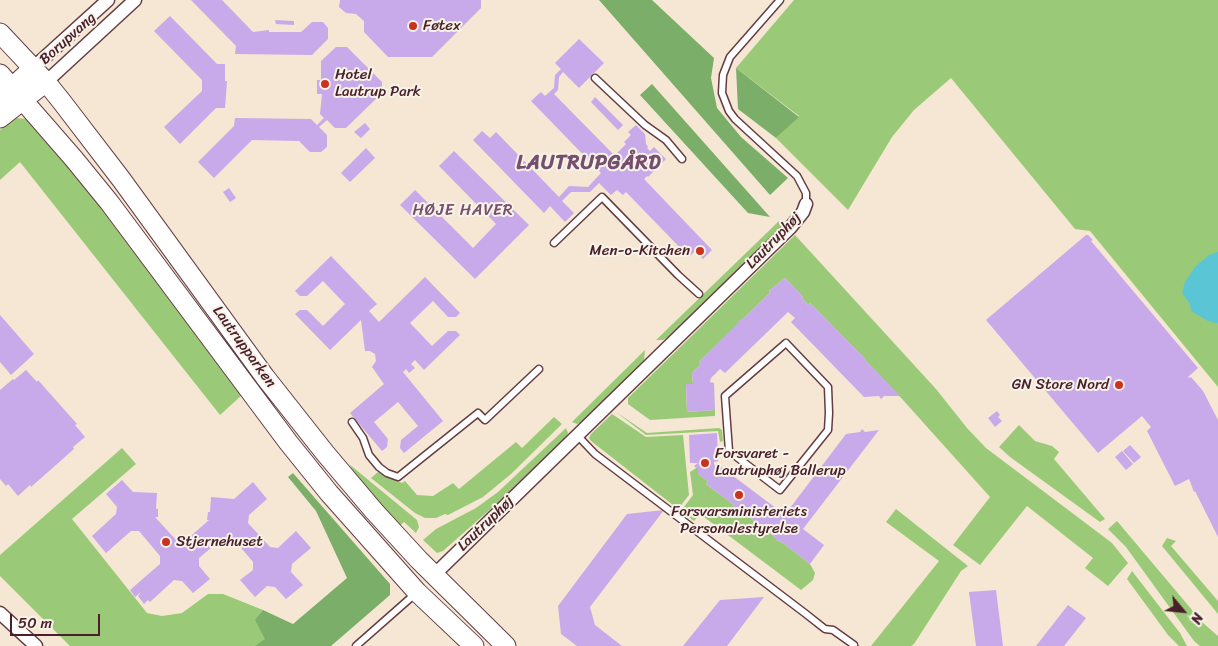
<!DOCTYPE html>
<html>
<head>
<meta charset="utf-8">
<style>
	body { margin:0 }
	#map { position:relative; width:1218px; height:646px; overflow:hidden; background:#f5e7d3; font-family:Sriracha,sans-serif }
	canvas { display:block }
	.north { position:absolute; left:1158px; top:586px; width:50px; height:50px; -webkit-text-stroke:4px #f7f3e8; paint-order:stroke; rotate:118deg; font-size:14px; font-weight:700; line-height:20px; text-align:center; color:#4a1f2b }
	.north::after { content:''; display:block; margin:auto; width:18px; height:22px; background:#4a1f2b; clip-path:polygon(50% 0,100% 100%,50% 72%,0 100%) }
	.scale { position:absolute; left:10px; top:614px; width:90px; height:22px; box-sizing:border-box; border:2px solid #4a1f2b; border-top:0; padding-left:6px; font-size:15px; line-height:18px; white-space:nowrap; color:#4a1f2b; -webkit-text-stroke:4px #f7f3e8; paint-order:stroke }
</style>
</head>
<body>
<div id="map">
<canvas width="1218" height="646"></canvas>
<div class="north">N</div>
<div class="scale">50 m</div>
</div>
<script>
const context = document.querySelector('canvas').getContext('2d');
context.lineJoin = 'round';
function fill(path, color) { context.fillStyle = color; context.fill(path, 'evenodd'); }
const poly = rows => new Path2D(rows.map(r => 'M' + r).join(''));
function trace(path, color, width, dash) { context.strokeStyle = color; context.lineWidth = width; context.lineCap = dash ? 'butt' : 'round'; context.setLineDash(dash || []); context.stroke(path); }
function drawText(font, color, halo, rows, align = 'center') {
  context.font = font + ' Sriracha,sans-serif'; context.lineWidth = 4; context.setLineDash([]); context.textBaseline = 'middle'; context.strokeStyle = halo; context.fillStyle = color; for (const [text, x, y, turn = 0] of rows) {
    context.save(); context.translate(x, y); context.rotate((+turn || 0) * Math.PI / 180); context.textAlign = isNaN(turn) ? turn : align; if (halo) context.strokeText(text, 0, 0); context.fillText(text, 0, 0); context.restore();
  }
}
fill(poly([
	[794,0,1218,0,1218,387,1090,231,1075,229,951,78,914,110,892,137,848,210,776,138,799,116,736,68],
	[15,118,28,119,38,125,242,395,220,415,20,162,0,180,0,130],
	[779,221,784,225,668,337,663,340,656,340],
	[795,235,936,389,967,428,986,448,1112,543,1128,563,1108,586,1085,568,1093,558,1027,506,980,565,953,545,990,497,903,400,866,361,862,355,861,355,810,303,808,305,802,298,803,297,785,278,769,291,770,293,744,318,739,321,739,323,699,362,701,364,692,373,693,384,686,385,687,412,715,410,715,416,650,420,628,404,628,398],
	[645,350,644,360,582,422,577,424,572,422],
	[616,412,647,433,719,428,722,430,723,441,720,442,718,431,646,435],
	[612,414,646,437,683,435,689,495,678,509,591,441,589,438,591,434],
	[554,417,562,424,511,474,483,497,448,515,445,514,436,518,425,518,415,513,371,478,378,472,402,483,405,481,417,495,433,496,453,483,459,489,516,442,522,448],
	[1019,425,1035,441,1052,446,1059,452,1054,459,1105,519,1100,522,1010,457,999,447],
	[566,428,568,433,566,438,512,490,443,551,437,553,423,540,436,529,476,508,498,492],
	[122,448,136,464,72,519,147,613,162,616,182,613,208,594,223,594,263,610,260,614,292,646,70,646,0,576,0,555],
	[349,464,417,520,419,527,416,533,404,522,398,527,373,500],
	[698,467,698,474,708,481,706,484,734,505,733,507,740,510,776,538,776,540,783,543,810,564,815,573,813,580,801,590,700,514,694,521,681,511,693,495,690,472],
	[896,509,968,566,961,571,914,644,911,646,871,646,939,561,886,522],
	[1117,521,1203,623,1218,636,1218,646,1200,646,1194,641,1126,547,1108,529],
	[1167,538,1176,541,1171,546,1218,601,1218,614,1162,546],
	[1132,571,1180,633,1187,646,1179,646,1168,635,1127,579]
]), '#9aca78');
fill(poly([
	[599,0,652,0,714,58,711,78,717,108,741,137,788,178,770,195],
	[736,68,799,117,776,138,738,109],
	[652,84,770,217,748,213,640,95],
	[293,473,390,584,390,595,331,646,255,646,265,639,255,620,263,610,293,624,347,578,316,511,288,477]
]), '#7bae68');
fill(poly([
	[1218,252,1218,323,1216,323,1208,321,1191,311,1190,304,1182,293,1185,282,1195,267,1209,255]
]), '#5ac5d4');
fill(poly([
	[191,0,222,0,253,32,269,30,269,32,301,32,312,22,323,22,328,28,328,39,312,55,235,54,236,46],
	[340,0,481,0,481,8,432,57,388,57,364,32,364,21,356,14,346,13,339,7],
	[170,16,217,64,225,64,225,81,227,81,225,108,216,108,180,144,164,127,202,91,202,80,154,31],
	[275,20,294,21,294,25,276,24],
	[579,39,604,63,579,88,563,72,559,77,558,90,554,94,616,157,619,154,617,153,626,144,624,142,631,135,628,132,636,125,645,134,646,144,648,147,647,148,650,151,654,147,666,159,648,177,647,176,644,179,712,250,703,259,695,251,689,257,626,192,623,195,617,190,611,195,599,183,590,192,571,192,562,201,574,213,565,222,550,206,544,213,473,140,482,131,490,138,496,132,559,197,569,186,588,187,601,173,531,101,541,92,545,96,554,88,555,75,561,69,555,63],
	[336,47,347,47,382,82,382,93,346,128,335,128,327,120,319,127,327,135,327,147,321,152,310,152,299,141,252,140,214,178,198,162,234,126,235,118,311,119,317,125,324,118,320,114,322,94,317,94,317,80,321,80,321,61],
	[595,97,623,125,618,130,591,102],
	[365,123,370,129,361,138,354,132],
	[366,148,375,158,350,182,341,173],
	[454,151,529,225,475,279,400,205,415,190,473,248,496,224,439,166],
	[229,188,236,198,230,202,223,192],
	[1086,235,1088,235,1093,240,1091,241,1198,368,1188,377,1189,378,1191,377,1203,391,1218,420,1218,537,1195,491,1194,492,1189,479,1175,486,1147,431,1151,427,1142,416,1098,453,986,320],
	[331,256,377,304,369,311,379,322,425,277,460,313,456,317,448,317,433,301,410,323,432,346,448,331,456,331,460,335,424,370,415,360,411,364,415,368,409,373,406,369,403,372,443,421,404,453,400,448,401,440,418,426,398,402,374,422,388,439,387,447,382,451,350,413,384,384,372,367,376,361,375,354,370,351,365,351,361,320,330,350,295,314,300,310,307,310,323,326,345,304,323,281,307,296,300,296,295,291],
	[785,278,803,297,802,298,808,305,810,303,861,355,862,354,866,361,900,396,884,396,881,399,879,396,864,397,791,322,795,318,788,312,725,373,720,369,711,378,710,382,714,383,715,410,687,412,686,384,693,384,692,373,701,364,699,362,739,322,738,321,744,318,770,293,769,291],
	[0,315,34,354,11,375,0,362],
	[26,370,37,382,38,380,77,424,75,425,85,437,73,447,74,449,31,487,30,485,18,496,8,484,6,486,0,479,0,390,13,379,14,380],
	[997,411,1000,415,998,417,1002,421,995,427,988,418],
	[862,429,865,432,879,430,803,529,824,545,810,564,783,543,776,540,776,538,740,510,733,507,734,505,706,484,708,481,698,474,698,467,696,468,694,466,698,463,690,463,689,435,717,433,718,461,714,462,714,464,716,467,718,468,720,466,789,518,795,511,790,508,846,434,860,432],
	[1130,445,1141,457,1134,463,1123,451],
	[1122,451,1133,464,1126,470,1115,457],
	[122,480,133,492,157,493,156,509,158,509,158,517,155,517,177,541,177,539,185,540,184,542,209,520,207,520,208,512,210,512,211,497,234,499,253,482,267,499,249,515,248,523,270,547,278,548,296,531,311,548,292,564,291,572,303,585,286,599,275,587,267,586,255,597,240,580,253,570,253,562,232,537,224,537,199,558,199,566,210,579,193,593,182,581,174,580,150,602,148,600,144,604,138,596,141,592,135,597,130,590,160,564,160,556,139,531,131,531,106,553,92,536,116,514,117,507,106,494],
	[664,510,590,607,595,625,622,646,577,646,561,634,558,606,627,514],
	[996,590,1003,646,976,646,969,592],
	[764,597,727,646,683,646,720,600],
	[1068,605,1086,618,1064,646,1036,646]
]), '#c8a9ea');
const lane = poly([
	[780,0,730,57,723,75,722,93,729,111,735,119,797,176,806,193,806,204],
	[595,78,645,125,666,140,682,159],
	[554,243,602,197,678,275,699,294],
	[786,343,828,387,829,413,828,430,780,490,729,451,725,396,786,343],
	[352,422,363,438,369,455,379,467,387,473,398,477,478,413,485,420,539,369],
	[577,435,595,454,806,614,825,629,833,630,854,645],
	[356,646,415,594]
]);
const street = poly([
	[33,68,108,0],
	[46,82,135,0],
	[434,575,790,228,803,212,806,204],
	[0,613,36,646]
]);
const secondary = poly([
	[0,33,46,82,62,102,121,179,265,377,325,453,374,511,419,560,506,646],
	[0,74,74,159,109,202,288,442,329,493,417,592,474,646],
	[0,99,33,68],
	[0,118,46,82]
]);
trace(lane, '#643d44', 9);
trace(street, '#643d44', 15);
trace(secondary, '#643d44', 21);
trace(lane, '#fff', 6);
trace(street, '#fff', 12);
trace(secondary, '#fff', 19);
for (const [x, y, r, color] of [
	[413,26,5,"#c8321e"],
	[325,84,5,"#c8321e"],
	[700,251,5,"#c8321e"],
	[1119,385,5,"#c8321e"],
	[705,463,5,"#c8321e"],
	[739,495,5,"#c8321e"],
	[166,542,5,"#c8321e"]
]) { const dot = new Path2D(); dot.arc(x, y, r, 0, 2 * Math.PI); context.fillStyle = color; context.fill(dot); trace(dot, '#f7f3e8', 2); }
drawText('15px', '#4a1f2b', '#f7f3e8', [
	["Føtex",423,26],
	["Hotel",335,75],
	["Lautrup Park",335,92],
	["Men-o-Kitchen",690,251,"right"],
	["GN Store Nord",1109,385,"right"],
	["Forsvaret -",715,454],
	["Lautruphøj Ballerup",715,471],
	["Forsvarsministeriets",739,512,"center"],
	["Personalestyrelse",739,529,"center"],
	["Stjernehuset",176,542]
], 'left');
drawText('15px', '#4a1f2b', '#f7f3e8', [
	["Borupvang",68,39,-42],
	["Lautruphøj",774,241,-46],
	["Lautrupparken",244,347,54],
	["Lautruphøj",486,524,-44]
]);
context.letterSpacing = '1px';
drawText('16px', '#764f6e', '#f7f3e8', [
	["HØJE HAVER",463,211]
]);
context.letterSpacing = '0px';
context.letterSpacing = '1px';
drawText('bold 20px', '#764f6e', '#f7f3e8', [
	["LAUTRUPGÅRD",589,164]
]);
context.letterSpacing = '0px';
</script>
</body>
</html>
